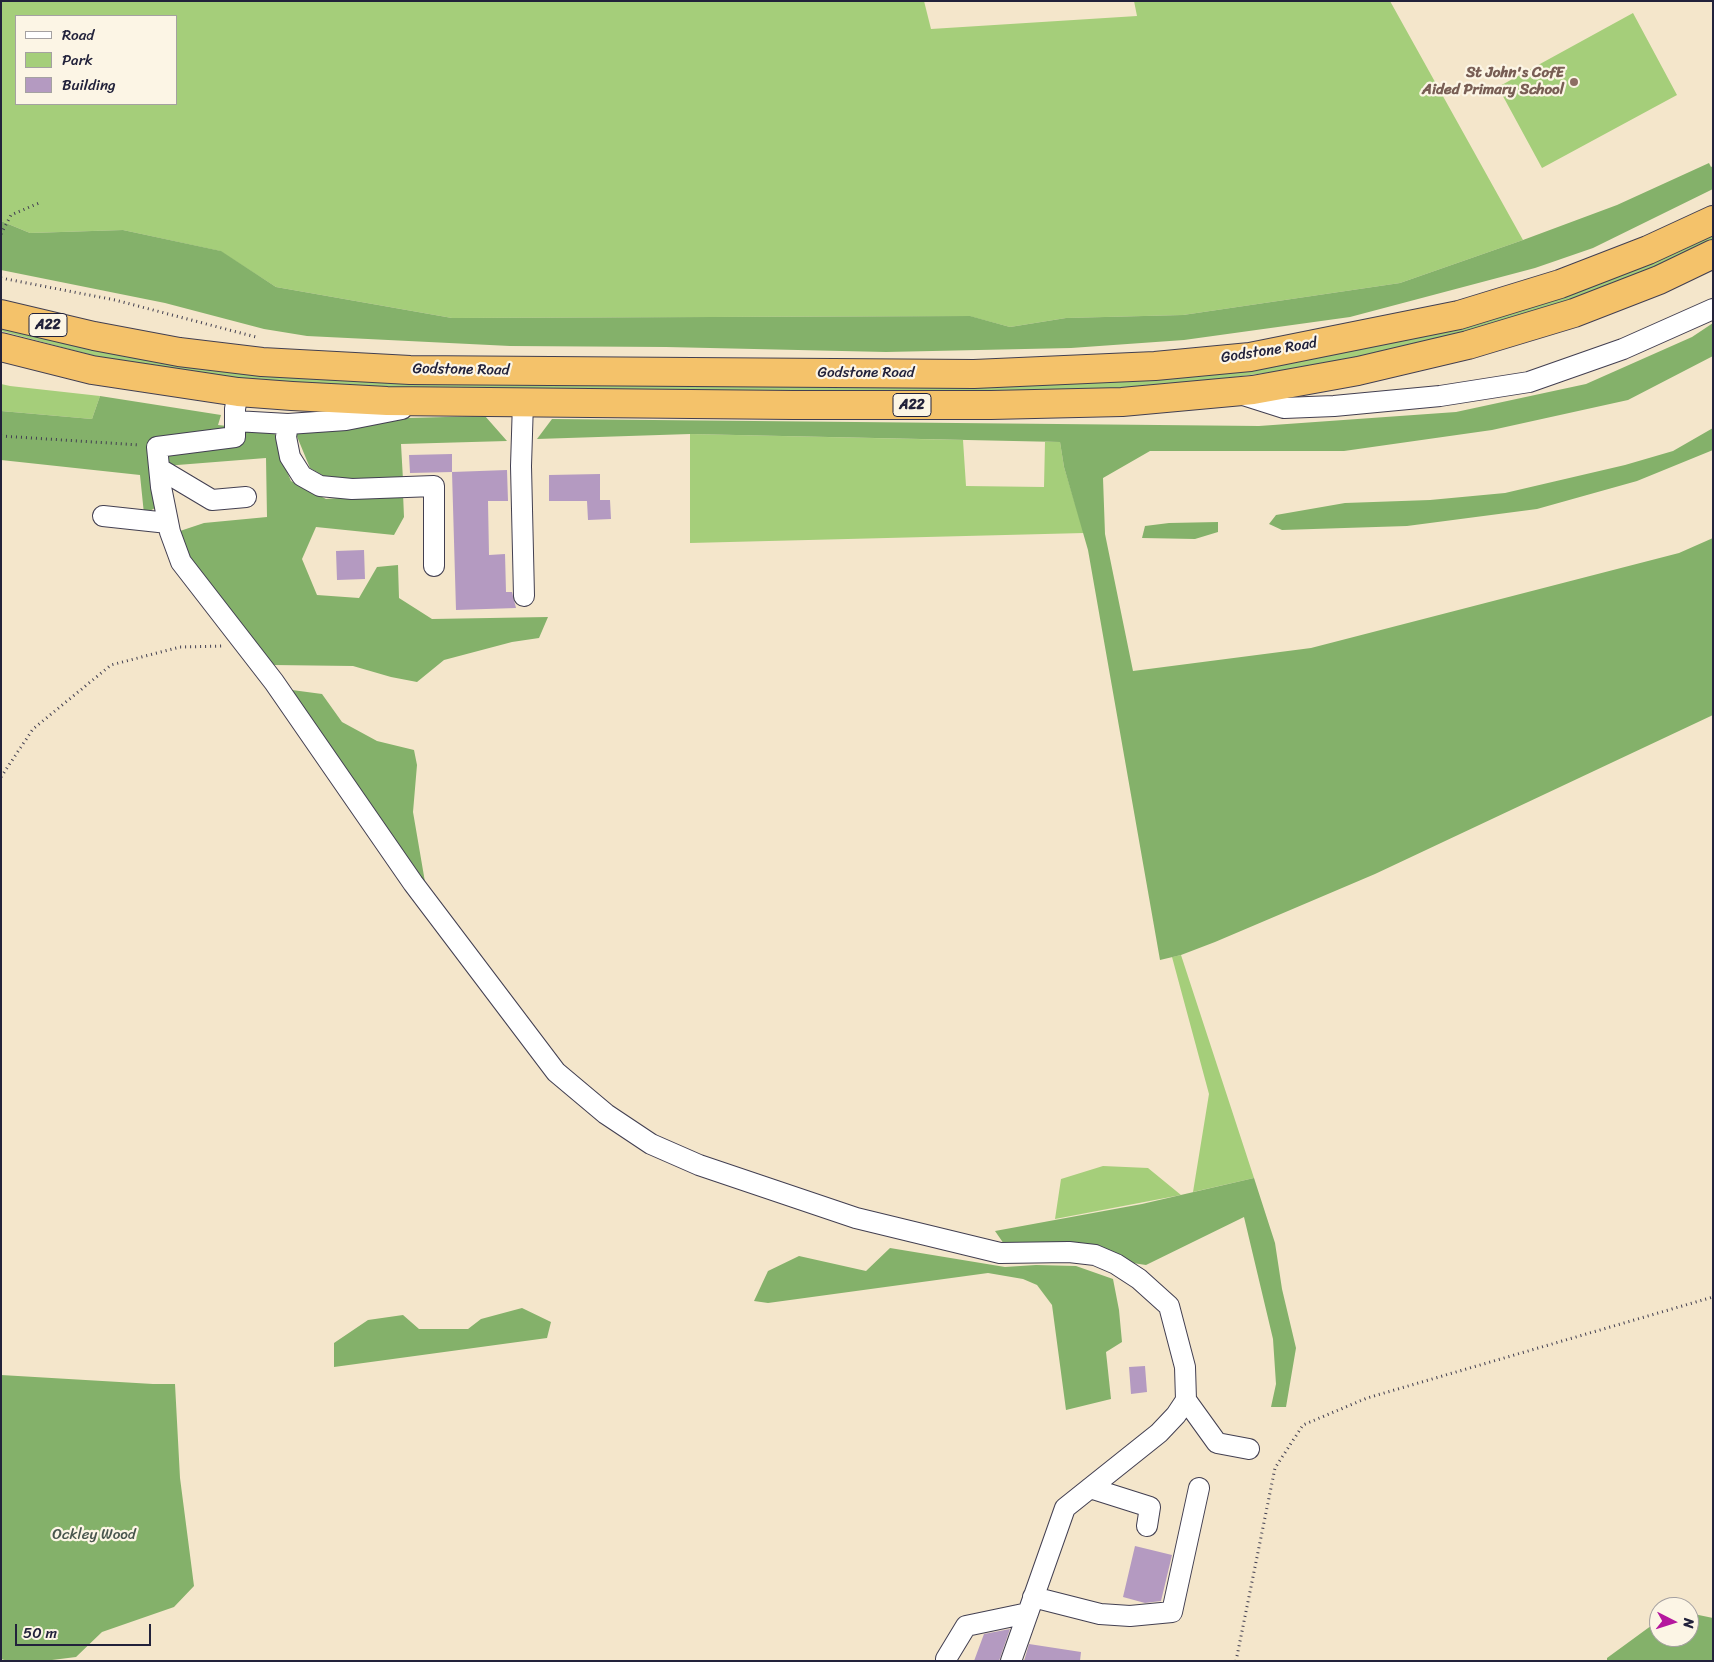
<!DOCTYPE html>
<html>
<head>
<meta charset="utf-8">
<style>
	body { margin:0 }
	#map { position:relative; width:1714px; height:1662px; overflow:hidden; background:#f4e6cb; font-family:Sriracha,sans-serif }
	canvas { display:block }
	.frame { position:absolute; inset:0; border:2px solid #22223b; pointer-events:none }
	.legend { position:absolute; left:15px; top:15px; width:162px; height:90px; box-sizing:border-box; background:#fcf5e5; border:1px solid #a5a1a1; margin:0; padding:6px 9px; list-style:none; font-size:15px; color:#22223b }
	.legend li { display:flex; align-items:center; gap:10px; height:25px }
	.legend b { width:25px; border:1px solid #a5a1a1 }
	.north { position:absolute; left:1649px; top:1597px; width:50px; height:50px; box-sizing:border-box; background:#fcf5e5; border:1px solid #a5a1a1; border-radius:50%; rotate:95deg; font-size:14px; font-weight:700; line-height:20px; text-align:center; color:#22223b }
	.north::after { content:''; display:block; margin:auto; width:18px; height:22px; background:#b5179e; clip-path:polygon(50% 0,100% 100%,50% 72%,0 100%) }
	.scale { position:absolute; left:15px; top:1624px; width:136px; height:22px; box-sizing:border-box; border:2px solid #22223b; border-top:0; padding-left:6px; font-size:15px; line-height:18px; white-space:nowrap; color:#22223b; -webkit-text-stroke:4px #fcf5e5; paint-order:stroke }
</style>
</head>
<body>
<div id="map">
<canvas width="1714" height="1662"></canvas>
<div class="frame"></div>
<ul class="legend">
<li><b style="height:6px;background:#fff"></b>Road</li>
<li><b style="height:14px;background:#a5ce7a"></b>Park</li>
<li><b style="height:14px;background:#b49ac1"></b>Building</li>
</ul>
<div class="north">N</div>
<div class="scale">50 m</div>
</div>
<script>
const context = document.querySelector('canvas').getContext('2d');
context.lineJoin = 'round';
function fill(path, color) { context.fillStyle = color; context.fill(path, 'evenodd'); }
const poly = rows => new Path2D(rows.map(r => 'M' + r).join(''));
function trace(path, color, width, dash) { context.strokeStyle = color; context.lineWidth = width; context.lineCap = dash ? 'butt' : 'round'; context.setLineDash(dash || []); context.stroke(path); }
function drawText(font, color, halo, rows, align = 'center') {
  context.font = font + ' Sriracha,sans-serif'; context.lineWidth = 4.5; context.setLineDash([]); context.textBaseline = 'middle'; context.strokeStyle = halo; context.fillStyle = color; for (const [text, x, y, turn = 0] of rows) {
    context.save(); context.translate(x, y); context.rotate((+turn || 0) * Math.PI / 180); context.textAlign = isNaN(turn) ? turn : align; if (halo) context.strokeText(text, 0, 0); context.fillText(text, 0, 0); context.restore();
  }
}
fill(poly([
	[1,1,924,1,931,29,1137,16,1134,1,1390,1,1523,240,1400,283,1183,315,1066,318,1010,327,969,316,452,318,276,287,220,251,123,230,30,233,1,221],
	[16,16,176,16,176,104,16,104],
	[1633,13,1677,95,1542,168,1498,87],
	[1713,230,1713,245,1570,305,1357,361,1135,390,1020,392,423,392,194,376,118,362,1,331,1,324,167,363,1262,366],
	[1,384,10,386,100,396,92,419,1,411],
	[690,434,963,440,966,486,1044,487,1045,442,1060,442,1064,467,1084,533,690,543],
	[1181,955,1254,1178,1193,1192,1209,1094,1172,957],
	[1103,1166,1148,1168,1181,1195,1055,1219,1061,1179]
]), '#a5ce7a');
fill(poly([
	[1709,163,1711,167,1713,166,1713,189,1593,248,1535,268,1350,317,1184,340,1071,348,886,352,666,347,510,346,307,336,264,329,165,303,1,270,1,221,30,233,123,230,221,251,276,287,452,318,970,316,1010,327,1066,318,1183,315,1400,283,1523,240,1617,205],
	[1713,323,1713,356,1628,400,1492,430,1344,451,1150,451,1103,478,1105,534,1133,671,1311,648,1679,553,1713,538,1713,715,1375,874,1215,942,1181,955,1160,960,1088,550,1064,467,1060,442,690,434,537,439,552,419,1259,426,1456,412,1586,384,1692,337],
	[100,396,221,415,218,425,274,431,282,460,291,481,326,499,403,493,404,517,394,535,316,527,302,559,317,595,359,598,377,567,398,565,399,598,432,619,548,617,539,638,512,642,444,660,417,682,391,677,353,666,273,665,189,563,177,532,204,523,267,517,266,458,152,467,157,507,144,514,140,475,1,460,1,411,92,419],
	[485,416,507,441,401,444,403,480,334,482,310,468,296,434,346,429,407,418],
	[1713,428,1713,450,1637,481,1537,509,1407,526,1282,530,1269,524,1276,515,1345,503,1430,500,1505,493,1625,465,1673,451],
	[1218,522,1218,532,1195,539,1142,538,1145,526,1169,523],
	[292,690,322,694,342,722,377,741,414,750,417,765,413,812,425,882],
	[1254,1178,1275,1243,1282,1289,1296,1348,1286,1407,1271,1407,1276,1384,1273,1339,1244,1217,1146,1265,1004,1244,995,1231,1142,1204],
	[890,1248,1005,1267,1036,1265,1076,1266,1113,1279,1119,1310,1122,1342,1106,1352,1111,1399,1066,1410,1052,1305,1037,1285,1023,1279,988,1273,768,1303,754,1301,768,1271,799,1256,866,1271],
	[522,1308,551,1322,547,1338,334,1367,334,1343,368,1320,403,1315,419,1329,468,1329,481,1319],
	[1,1375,153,1384,175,1384,180,1478,194,1586,174,1607,102,1632,76,1657,44,1661,8,1661,1,1659],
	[1689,1613,1713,1618,1713,1661,1607,1661,1607,1658,1659,1620,1659,1637,1689,1637]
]), '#84b16a');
fill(poly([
	[452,454,452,472,410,473,409,455],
	[507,470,508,501,488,501,489,555,505,554,506,592,512,592,516,608,456,610,452,472],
	[600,474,600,500,610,500,611,519,588,520,587,501,549,501,549,475],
	[364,550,365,579,337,580,336,551],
	[1145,1366,1147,1392,1131,1394,1129,1367],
	[1135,1546,1172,1555,1161,1601,1145,1603,1123,1597],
	[1010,1629,999,1661,974,1661,984,1634],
	[1029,1644,1081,1652,1080,1661,1024,1661]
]), '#b49ac1');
const minor = poly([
	[238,392,235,409,235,437,157,447,161,487,170,532,181,562,274,682,413,883,556,1072,606,1114,651,1144,699,1165,856,1218,1000,1253,1069,1252,1095,1255,1116,1264,1139,1279,1169,1306,1185,1367,1186,1400,1176,1415,1159,1433,1065,1508,1011,1661],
	[1240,394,1284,408,1334,406,1440,396,1529,382,1623,349,1713,309],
	[523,402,521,466,524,596],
	[235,421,288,424,346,420,402,409],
	[288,424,286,437,290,457,302,476,320,486,352,489,434,486,434,566],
	[160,469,212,500,246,497],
	[103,516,168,523],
	[1186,1400,1217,1443,1249,1449],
	[1090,1488,1150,1507,1147,1526],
	[1033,1597,1100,1614,1130,1616,1172,1612,1199,1488],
	[946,1659,966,1626,1028,1613]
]);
const highway = poly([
	[1,314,94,336,179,352,262,362,410,370,974,374,1155,366,1250,357,1459,315,1560,284,1648,250,1713,220],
	[1,347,92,370,238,392,292,396,387,401,793,405,991,405,1122,402,1253,390,1358,371,1468,345,1574,313,1659,280,1713,254]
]);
trace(minor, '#423f51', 22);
trace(highway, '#423f51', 30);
trace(poly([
	[1,234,11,215,39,203],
	[1,278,115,300,256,337],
	[1,436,140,445],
	[1,777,33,729,111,665,180,647,223,646],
	[1236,1661,1275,1468,1303,1425,1367,1398,1713,1297]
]), '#423f51', 3, [1, 4]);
trace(minor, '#fff', 20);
trace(highway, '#f4c26a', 28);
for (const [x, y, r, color] of [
	[1574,82,5,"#8d6e63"]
]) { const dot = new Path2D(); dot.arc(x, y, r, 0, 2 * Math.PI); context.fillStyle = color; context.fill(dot); trace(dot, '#fcf5e5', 2); }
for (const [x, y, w] of [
	[48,325,38],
	[912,405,38]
]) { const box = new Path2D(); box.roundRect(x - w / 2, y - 11.5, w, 23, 4); context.fillStyle = '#fcf5e5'; context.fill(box); trace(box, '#22223b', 1); }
drawText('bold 14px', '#22223b', null, [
	["A22",48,325],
	["A22",912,405]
]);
drawText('bold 15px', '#785e54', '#fcf5e5', [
	["St John's CofE",1564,73],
	["Aided Primary School",1564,90]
], 'right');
drawText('15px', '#22223b', '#fcf5e5', [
	["Godstone Road",1269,351,-9],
	["Godstone Road",461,370,1],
	["Godstone Road",866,373]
]);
drawText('15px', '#49564e', '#fcf5e5', [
	["Ockley Wood",94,1535]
]);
</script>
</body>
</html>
